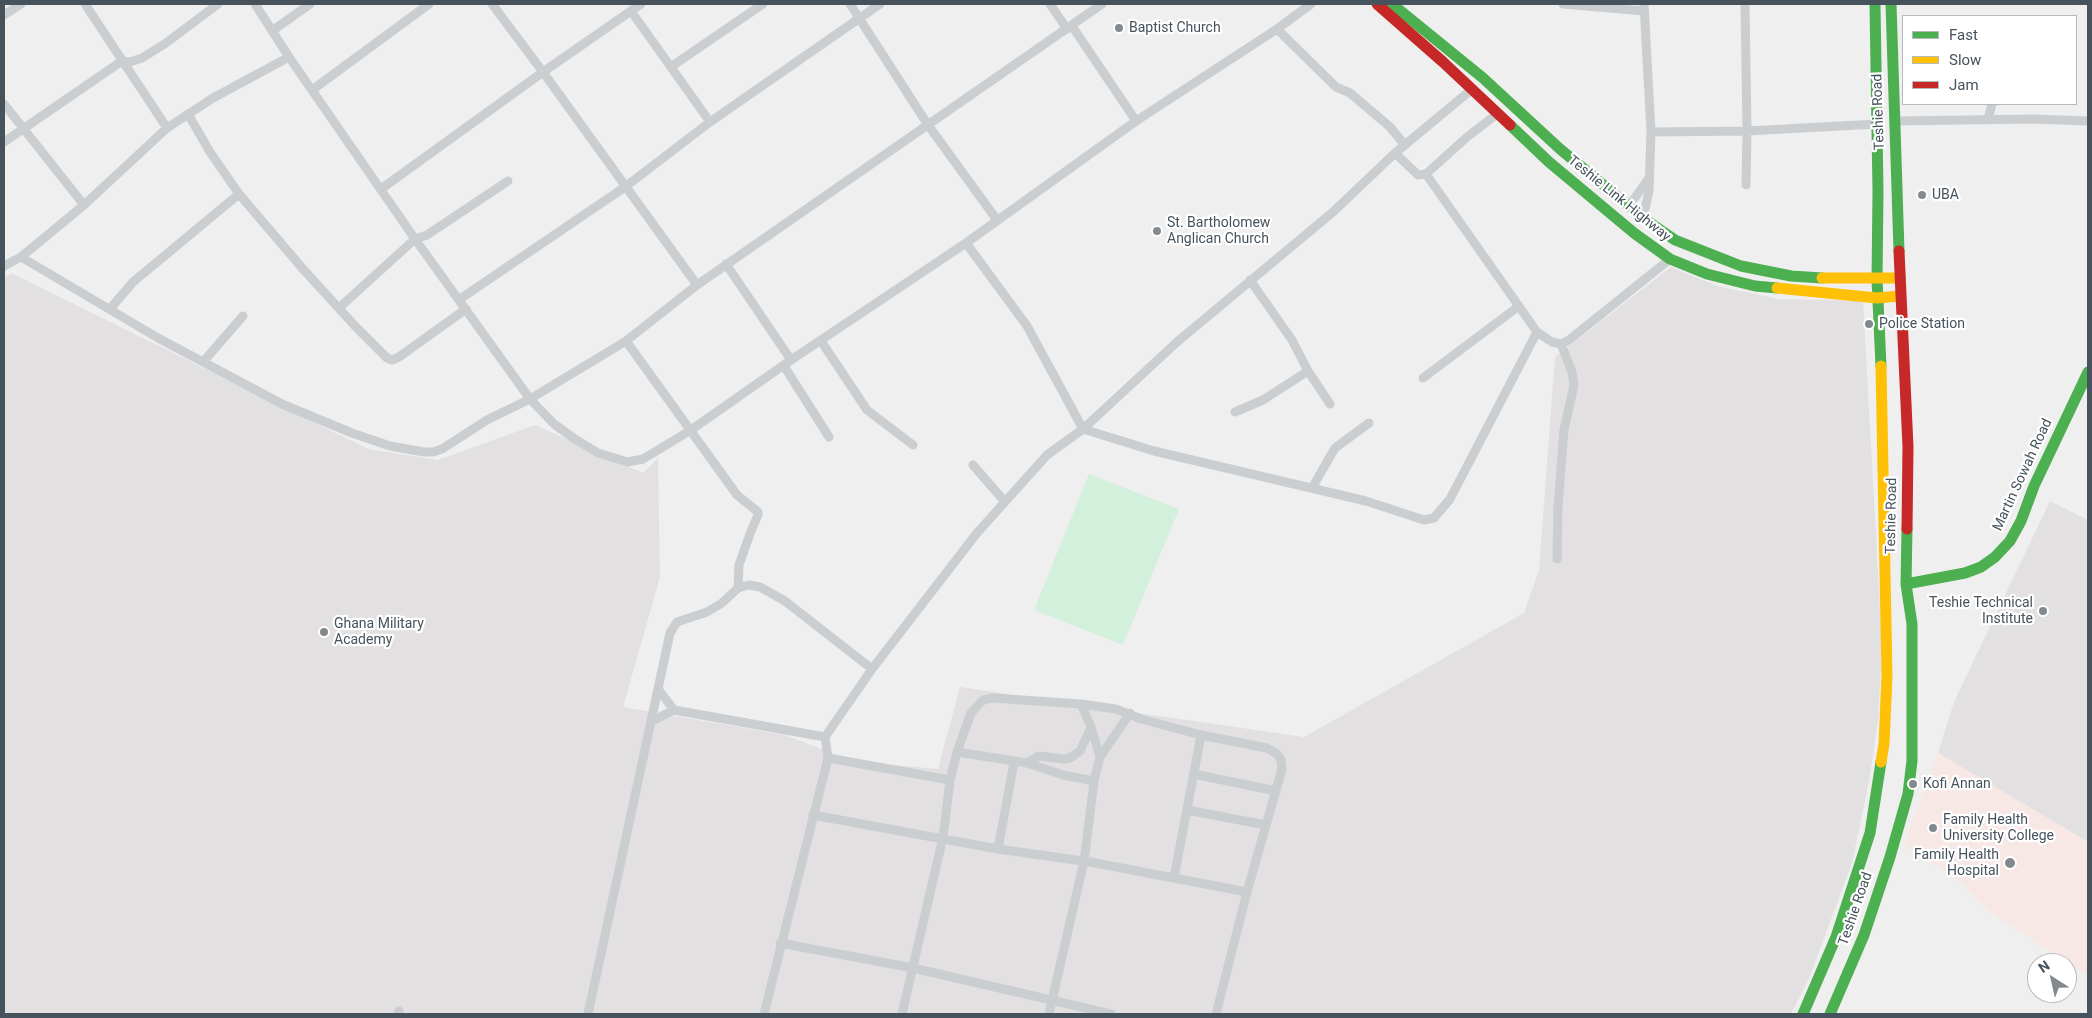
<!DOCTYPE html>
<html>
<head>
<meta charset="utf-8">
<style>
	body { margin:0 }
	#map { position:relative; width:2092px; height:1018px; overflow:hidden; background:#f0efef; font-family:Roboto,sans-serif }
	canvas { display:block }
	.frame { position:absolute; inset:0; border:5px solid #46525c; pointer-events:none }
	.legend { position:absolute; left:1902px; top:15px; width:175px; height:90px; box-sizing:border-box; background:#fff; border:1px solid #b5babe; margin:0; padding:6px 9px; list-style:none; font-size:15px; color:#46525c }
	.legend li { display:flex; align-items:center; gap:10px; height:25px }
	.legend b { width:25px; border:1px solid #b5babe }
	.north { position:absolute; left:2027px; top:953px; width:50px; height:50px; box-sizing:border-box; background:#fff; border:1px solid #b5babe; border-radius:50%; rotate:325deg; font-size:14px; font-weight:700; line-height:20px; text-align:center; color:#46525c }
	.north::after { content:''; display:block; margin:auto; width:18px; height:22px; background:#82898f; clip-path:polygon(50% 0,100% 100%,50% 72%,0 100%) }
</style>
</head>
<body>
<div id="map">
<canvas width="2092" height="1018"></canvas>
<div class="frame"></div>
<ul class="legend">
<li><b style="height:6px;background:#4caf50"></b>Fast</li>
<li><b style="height:6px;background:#ffc107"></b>Slow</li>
<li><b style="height:6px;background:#c62828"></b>Jam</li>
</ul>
<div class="north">N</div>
</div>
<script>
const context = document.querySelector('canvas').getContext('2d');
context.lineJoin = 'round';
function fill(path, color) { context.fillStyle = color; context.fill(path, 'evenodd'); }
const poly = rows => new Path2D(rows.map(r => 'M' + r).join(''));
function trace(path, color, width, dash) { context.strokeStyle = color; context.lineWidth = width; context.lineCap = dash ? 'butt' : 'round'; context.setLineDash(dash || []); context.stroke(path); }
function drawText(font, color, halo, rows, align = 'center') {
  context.font = font + ' Roboto,sans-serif'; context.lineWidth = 4.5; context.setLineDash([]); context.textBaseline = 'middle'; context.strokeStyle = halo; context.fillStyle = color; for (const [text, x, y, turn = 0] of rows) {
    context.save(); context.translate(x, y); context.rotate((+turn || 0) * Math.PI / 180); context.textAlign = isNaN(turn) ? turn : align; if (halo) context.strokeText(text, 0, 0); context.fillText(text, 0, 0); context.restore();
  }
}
fill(poly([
	[1671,267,1717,286,1778,299,1863,301,1882,645,1878,722,1869,781,1852,863,1810,976,1791,1014,4,1014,4,279,11,273,368,449,438,460,535,425,643,473,658,458,660,577,623,707,785,735,852,761,938,769,960,687,1304,737,1524,613,1539,570,1555,357],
	[2050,501,2088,520,2088,842,1938,753,1954,702]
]), '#e2e0e1');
fill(poly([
	[1938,753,2088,842,2088,977,1987,910,1960,881,1904,845]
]), '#f7e7e5');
fill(poly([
	[1089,474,1179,509,1123,645,1034,610]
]), '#d3f0dd');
trace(poly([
	[85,4,167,128],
	[492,4,543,72,697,285],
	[850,4,928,125,997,220],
	[1050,4,1067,29],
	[1563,4,1644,11],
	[1745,4,1747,131,1746,185],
	[631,11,710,122],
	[4,15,21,4],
	[1072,26,1136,121],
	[1277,29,1336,87,1350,93,1390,127,1405,145],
	[272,31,310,4],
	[289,57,415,239,530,399,554,424,575,439,598,453,628,462,643,459,691,430,791,360,966,243,1136,121,1277,29,1311,4],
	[672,66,763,4],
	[312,90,429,4],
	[4,104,84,205],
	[188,114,210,152,239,194,303,269,355,326,387,358,392,360,399,357,466,309],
	[1988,119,1992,104],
	[1895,121,2033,119,2088,121],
	[1651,132,1747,131,1877,124],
	[4,142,122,61,130,62,142,58,166,43,218,4],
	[1395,153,1418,175,1426,174,1467,137,1497,114],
	[1426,174,1537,332,1552,342,1561,344,1569,340,1670,259],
	[381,189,543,72,641,4],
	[1629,206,1649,178],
	[1643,218,1649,191,1651,132,1644,4],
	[966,243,1027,326,1083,429,1154,451,1366,501,1424,520,1434,518,1450,499,1537,332],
	[21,257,158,338,282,404,352,433,390,446,424,452,433,452,442,449,487,420,530,399,626,341,697,285,1102,4],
	[726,264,791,360],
	[4,266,21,257,84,205,167,128,213,98,289,57,255,4],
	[1250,280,1292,340,1308,371,1330,404],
	[460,299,625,187,710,122,880,4],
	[340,307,415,239,427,235,508,181],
	[110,309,133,282,239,194],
	[626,341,737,495,758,512,758,515,751,531,739,565,738,588],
	[821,341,867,410,913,445],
	[203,362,243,316],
	[784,366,829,437],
	[1423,378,1519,306],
	[1235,412,1263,400,1308,371],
	[973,465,1005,502],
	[1312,488,1335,448,1369,423],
	[1557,559,1558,506,1564,430,1574,385,1572,372,1561,344],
	[658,689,674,710],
	[652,721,674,710,825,737],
	[957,752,1027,763,1063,775,1094,781],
	[1100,757,1130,713],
	[828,758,950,780],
	[1027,763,1039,756,1064,759,1070,758,1080,751,1091,727],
	[1194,774,1276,791],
	[1187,810,1266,825],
	[813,815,998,849,1090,862,1247,892],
	[998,849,1014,762],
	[1174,878,1201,735],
	[780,943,913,968,1111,1014],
	[398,1014,399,1011],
	[588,1014,670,633,677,622,707,612,722,603,738,588,749,585,760,587,785,601,872,669],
	[764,1014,828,758,825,737,872,669,977,533,1047,455,1083,429,1177,342,1333,212,1395,153,1471,90],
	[902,1014,943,837,950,780,957,752,971,713,983,700,993,698,1081,704,1116,709,1141,719,1201,735,1267,748,1277,754,1281,760,1282,769,1247,892,1216,1014],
	[1049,1014,1084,861,1094,781,1100,757,1091,727,1081,704]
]), '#cbced0', 9);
trace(poly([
	[1392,4,1483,78,1560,149,1643,218,1675,240,1741,266,1791,276,1822,278],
	[1875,4,1878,192,1877,279,1881,366],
	[1891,4,1899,251],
	[1510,125,1549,162,1634,233,1670,259,1707,274,1755,286,1777,288],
	[1906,584,1965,573,1981,567,1995,557,2010,541,2021,521,2034,486,2088,372],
	[1803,1014,1836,937,1870,833,1881,762],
	[1830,1014,1864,935,1890,857,1908,794,1912,761,1912,624,1906,584,1907,529]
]), '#4caf50', 11);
trace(poly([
	[1822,278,1900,278],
	[1777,288,1877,298,1900,296],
	[1881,366,1887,676,1884,744,1881,762]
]), '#ffc107', 11);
trace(poly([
	[1377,4,1443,62,1510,125],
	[1899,251,1908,447,1907,529]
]), '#c62828', 11);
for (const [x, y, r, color] of [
	[1119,28,5,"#82898f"],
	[1922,195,5,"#82898f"],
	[1157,231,5,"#82898f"],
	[1869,324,5,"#82898f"],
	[2043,611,5,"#82898f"],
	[324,632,5,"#82898f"],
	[1913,784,5,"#82898f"],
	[1933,828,5,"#82898f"],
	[2010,863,6,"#82898f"]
]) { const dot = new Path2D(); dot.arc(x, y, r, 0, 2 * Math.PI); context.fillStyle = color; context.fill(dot); trace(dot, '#fff', 2); }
drawText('14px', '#46525c', '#fff', [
	["Baptist Church",1129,28],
	["UBA",1932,195],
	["St. Bartholomew",1167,223],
	["Anglican Church",1167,239],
	["Police Station",1879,324],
	["Teshie Technical",2033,603,"right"],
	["Institute",2033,619,"right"],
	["Ghana Military",334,624],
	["Academy",334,640],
	["Kofi Annan",1923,784],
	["Family Health",1943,820],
	["University College",1943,836],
	["Family Health",1999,855,"right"],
	["Hospital",1999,871,"right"]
], 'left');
drawText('14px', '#46525c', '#fff', [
	["Teshie Road",1879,112,-92],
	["Teshie Link Highway",1619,199,39],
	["Martin Sowah Road",2023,475,-65],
	["Teshie Road",1892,516,-89],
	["Teshie Road",1856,909,-71]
]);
</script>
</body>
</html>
